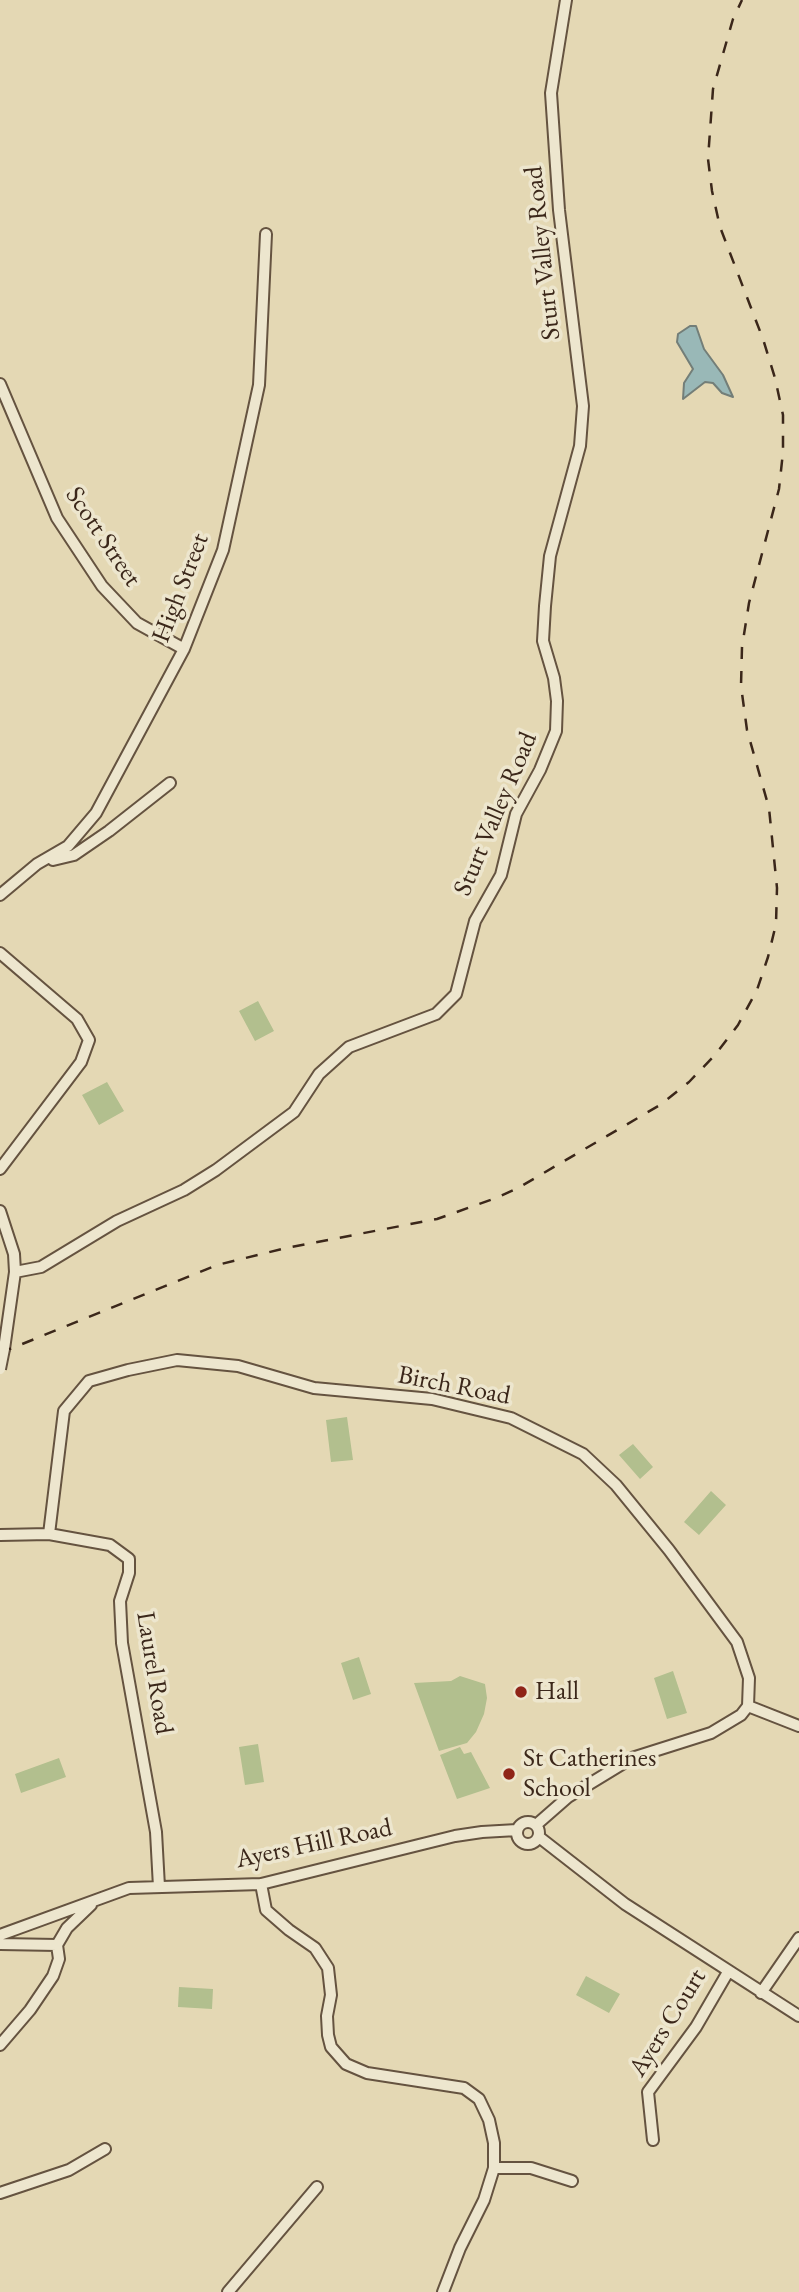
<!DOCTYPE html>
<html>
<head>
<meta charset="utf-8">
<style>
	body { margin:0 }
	canvas { display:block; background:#e4d8b4 }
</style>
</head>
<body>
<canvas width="799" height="2292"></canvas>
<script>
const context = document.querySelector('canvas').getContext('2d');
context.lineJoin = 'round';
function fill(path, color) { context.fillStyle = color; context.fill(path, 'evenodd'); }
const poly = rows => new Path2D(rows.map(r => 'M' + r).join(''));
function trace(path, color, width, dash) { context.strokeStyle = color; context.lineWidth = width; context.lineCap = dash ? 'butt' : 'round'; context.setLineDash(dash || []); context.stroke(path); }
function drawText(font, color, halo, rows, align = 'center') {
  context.font = font + ' "EB Garamond",serif'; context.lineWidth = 7; context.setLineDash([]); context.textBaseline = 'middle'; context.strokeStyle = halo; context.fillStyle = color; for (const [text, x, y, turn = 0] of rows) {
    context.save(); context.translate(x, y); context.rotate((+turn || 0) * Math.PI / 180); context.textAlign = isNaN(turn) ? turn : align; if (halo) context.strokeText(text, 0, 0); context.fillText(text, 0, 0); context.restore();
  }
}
fill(poly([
	[258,1001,274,1031,255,1041,239,1011],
	[107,1082,124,1111,99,1125,82,1095],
	[347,1417,353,1460,331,1462,326,1420],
	[633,1444,653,1467,640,1479,619,1455],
	[711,1491,726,1505,699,1535,684,1522],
	[359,1657,371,1694,353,1700,341,1663],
	[673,1671,687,1713,667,1719,654,1678],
	[460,1676,485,1684,487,1698,484,1714,476,1732,467,1743,439,1751,414,1683,451,1681],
	[258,1744,264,1782,245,1785,239,1747],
	[460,1747,464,1754,471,1752,490,1788,457,1799,440,1755],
	[59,1758,66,1777,21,1793,15,1774],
	[586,1976,620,1994,609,2013,576,1995],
	[179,1987,213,1989,212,2009,178,2007]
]), '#b2bf8e');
const water = poly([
	[690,326,696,326,704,349,723,375,733,397,722,393,713,383,705,382,683,399,684,383,693,369,677,342,678,334,690,326]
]);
fill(water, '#99b8b7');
trace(water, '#737e78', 2);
const minor = poly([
	[0,384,57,518,102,586,137,623,184,649],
	[53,860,74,855,109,831,170,783],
	[0,895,37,864,68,846,96,813,184,649,223,550,259,385,266,234],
	[0,953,77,1019,89,1040,81,1062,0,1169],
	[0,1211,14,1254,15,1272,4,1349],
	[15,1272,41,1267,117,1221,184,1190,216,1170,294,1112,319,1074,349,1047,436,1014,456,994,475,921,501,875,516,814,540,770,556,731,557,701,554,678,543,641,545,606,550,556,580,446,583,406,559,210,551,93,566,0],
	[49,1534,64,1411,89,1381,128,1370,177,1360,238,1366,314,1388,432,1399,511,1418,583,1454,616,1485,669,1550,737,1642,749,1678,748,1706,741,1715,711,1733,632,1758,568,1797,536,1825],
	[0,1535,49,1534,110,1545,129,1559,129,1573,120,1601,122,1643,156,1832,159,1887],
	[748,1706,799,1726],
	'517 1833a11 11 0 1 1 22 0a11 11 0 1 1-22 0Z',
	[539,1837,625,1904,799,2016],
	[261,1884,266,1910,289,1930,315,1948,328,1968,331,1995,327,2016,328,2035,331,2047,346,2064,367,2073,464,2088,479,2099,489,2120,494,2143,494,2168,531,2168,572,2181],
	[0,1935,129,1888,261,1884,455,1836,482,1832,517,1830],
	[0,1944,57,1945,59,1959,53,1976,30,2010,0,2045],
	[57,1945,67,1928,91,1905],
	[761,1993,799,1938],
	[653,2140,648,2092,696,2027,728,1972],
	[0,2193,69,2170,105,2149],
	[228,2292,317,2187],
	[443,2292,460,2248,484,2200,494,2168]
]);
trace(minor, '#655340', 14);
trace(minor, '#ede6ce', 10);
trace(poly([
	[0,1353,217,1265,286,1248,437,1219,496,1198,518,1188,660,1105,689,1082,715,1055,738,1025,757,990,768,957,776,924,777,888,769,808,747,730,741,686,742,647,749,603,779,489,783,452,783,415,775,378,763,339,720,227,712,191,708,159,713,89,733,19,742,0]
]), '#3b271a', 2.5, [12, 12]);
const minorBridge = poly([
	[0,1369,4,1349]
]);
trace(minorBridge, '#655340', 14, []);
trace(minorBridge, '#ede6ce', 10);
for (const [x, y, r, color] of [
	[521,1692,7,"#8f2418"],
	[509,1774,7,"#8f2418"]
]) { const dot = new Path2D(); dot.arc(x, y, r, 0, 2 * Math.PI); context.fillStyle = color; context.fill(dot); trace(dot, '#ede6ce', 2.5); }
drawText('26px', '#3b271a', '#ede6ce', [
	["Sturt Valley Road",543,253,-96],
	["Scott Street",103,537,56],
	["High Street",181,588,-69],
	["Sturt Valley Road",496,814,-67],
	["Birch Road",454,1386,11],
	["Laurel Road",154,1673,81],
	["Ayers Hill Road",314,1844,-12],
	["Ayers Court",668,2023,-58]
]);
drawText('26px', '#3b271a', '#ede6ce', [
	["Hall",535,1692],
	["St Catherines",523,1759],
	["School",523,1789]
], 'left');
</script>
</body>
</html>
